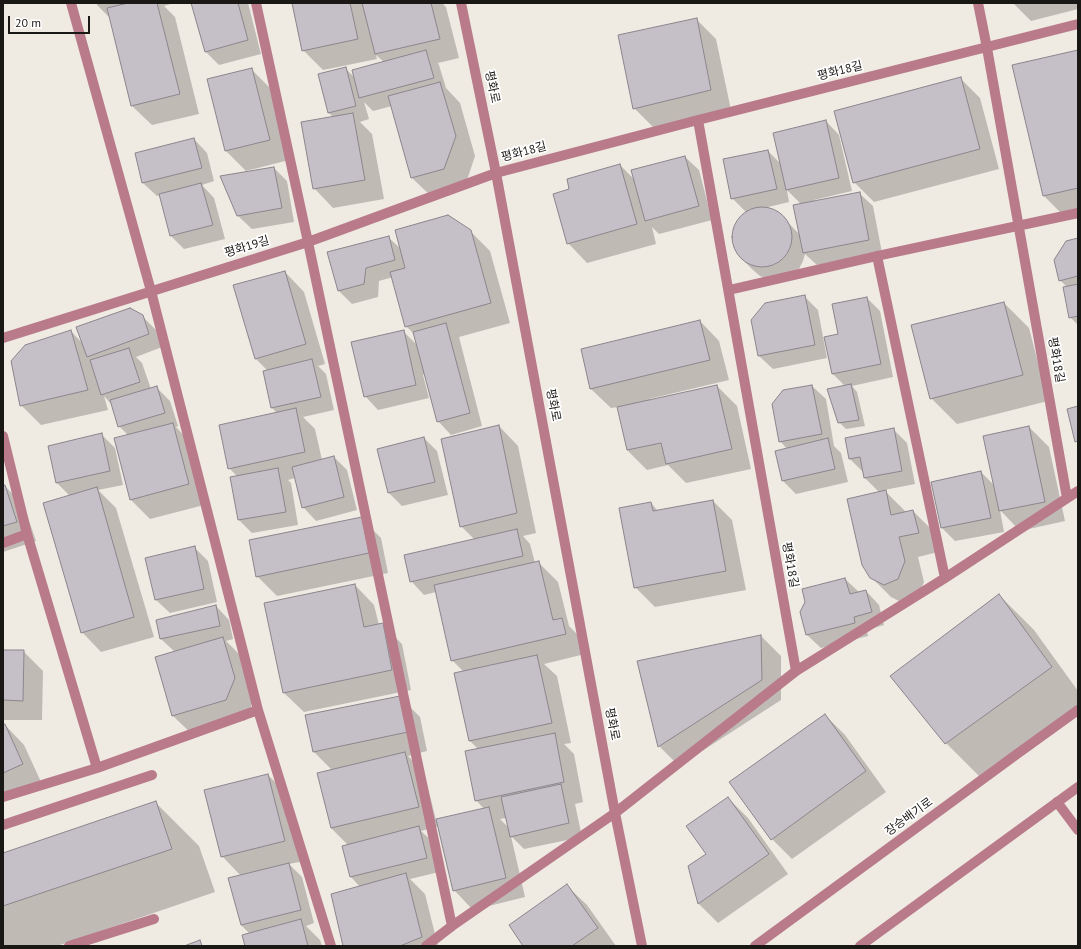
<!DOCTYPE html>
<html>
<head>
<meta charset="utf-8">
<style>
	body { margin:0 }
	#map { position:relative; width:1081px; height:949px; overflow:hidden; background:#efeae2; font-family:"PT Sans",sans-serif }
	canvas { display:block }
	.frame { position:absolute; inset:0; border:4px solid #1a1815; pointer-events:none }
	.scale { position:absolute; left:8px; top:16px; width:82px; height:18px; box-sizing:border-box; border:2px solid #1a1815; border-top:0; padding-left:5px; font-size:12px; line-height:14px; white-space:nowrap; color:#1a1815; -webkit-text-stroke:3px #fff; paint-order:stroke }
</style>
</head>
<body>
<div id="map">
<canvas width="1081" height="949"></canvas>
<div class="frame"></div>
<div class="scale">20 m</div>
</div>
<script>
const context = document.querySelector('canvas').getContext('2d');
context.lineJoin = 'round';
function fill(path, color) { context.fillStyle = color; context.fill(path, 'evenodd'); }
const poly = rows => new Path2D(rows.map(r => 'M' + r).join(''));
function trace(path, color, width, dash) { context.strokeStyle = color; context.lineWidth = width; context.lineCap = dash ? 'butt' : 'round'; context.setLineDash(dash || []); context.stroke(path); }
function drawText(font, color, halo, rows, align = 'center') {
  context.font = font + ' "PT Sans","Noto Sans KR",sans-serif'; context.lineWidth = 3.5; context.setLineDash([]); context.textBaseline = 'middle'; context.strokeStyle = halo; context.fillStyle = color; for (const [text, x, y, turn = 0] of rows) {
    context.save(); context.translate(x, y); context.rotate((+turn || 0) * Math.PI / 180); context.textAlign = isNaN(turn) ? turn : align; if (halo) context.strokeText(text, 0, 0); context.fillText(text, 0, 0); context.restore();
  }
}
fill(poly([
	[97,3,174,3,164,6,175,17,199,114,152,125,132,106,110,18,97,5],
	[192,3,248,3,261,54,219,65,205,51],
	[293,3,442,3,446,7,459,58,438,63,439,65,446,88,460,103,475,156,464,189,432,197,412,178,392,106,373,111,364,102,369,119,360,122,372,134,384,199,333,208,314,188,333,117,329,113,345,68,355,78,384,62,376,55,377,59,323,70,303,50],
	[1013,3,1078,3,1078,9,1031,21],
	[696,19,716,39,731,110,654,128,634,108],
	[1078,51,1078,212,1064,216,1044,196],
	[251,69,271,89,289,160,246,171,226,151,208,80],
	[960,78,980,98,999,169,874,202,854,182],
	[826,121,839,135,852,191,814,200,815,202,859,193,873,206,882,253,817,265,805,254,803,261,799,269,768,279,760,276,753,270,739,256,735,248,733,240,733,231,736,223,742,216,747,213,732,198,768,151,781,164],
	[787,190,801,204,800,235,781,215,774,210,764,208,789,202],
	[194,139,207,153,214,181,202,185,214,198,225,239,184,249,171,236,160,195,157,196,143,183],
	[685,157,699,170,712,220,659,234,652,227,656,244,587,263,568,243,571,189,620,165,634,179],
	[274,168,287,181,294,222,252,229,238,216,222,177],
	[470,231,490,251,510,323,459,337,482,426,451,435,438,421,425,374,423,375,429,398,378,410,365,396,403,331,418,346,415,335,406,326,393,277,379,281,378,297,352,304,339,291,388,237,402,250],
	[1078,239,1078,325,1070,317,1067,287,1060,280],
	[285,272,304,292,325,364,318,366,326,374,334,410,303,417,315,429,322,460,334,457,347,470,357,510,316,521,303,507,295,478,288,480,291,483,298,525,252,533,239,520,237,476,229,468,277,413,272,408,264,372,268,371,256,359],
	[804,296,818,310,827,358,773,369,759,356],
	[867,298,880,311,893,377,852,386,857,392,865,426,846,429,839,422,845,386,833,374,839,334],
	[1004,303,1029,328,1048,401,957,424,931,398],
	[142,316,156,330,162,347,136,357,142,363,151,389,157,388,170,401,178,426,176,427,192,444,208,504,150,519,130,499,128,435,119,426,112,405,104,396,108,410,41,425,21,405,71,331,83,344],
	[700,321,719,341,729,380,649,399,649,401,717,386,737,406,751,469,686,483,668,465,647,470,627,450,618,407,611,408,591,389],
	[812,386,826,399,834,446,841,453,848,482,796,494,783,481,787,449,780,441],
	[499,426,518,446,536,533,523,536,530,544,535,563,538,562,558,582,569,626,582,639,585,654,544,664,557,676,571,743,564,744,574,754,583,802,575,804,582,837,524,849,511,836,525,897,473,910,454,890,439,826,421,831,432,841,439,872,410,879,425,894,438,946,344,946,360,887,351,877,343,846,348,845,331,828,318,774,332,770,314,752,400,697,420,717,427,751,408,756,424,772,436,820,484,809,476,800,478,749,470,741,464,672,452,660,436,592,424,595,411,581,475,540,461,526],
	[506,818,509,828,500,819],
	[1029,427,1049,447,1065,521,1020,531,1000,510,1004,532,955,541,942,528,932,482,981,472,995,486],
	[894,430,907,443,915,484,884,490,905,511,906,513,913,511,933,531,938,552,918,557,924,582,917,599,905,604,891,597,871,577,879,492,865,478,863,472,850,459],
	[101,434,115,448,123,485,98,490,116,508,154,637,101,652,82,632,70,496,57,483,49,446],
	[424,438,437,451,448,495,402,506,389,493],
	[3,486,5,486,24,506,36,541,3,552],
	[713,501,732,520,746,590,655,607,635,587,651,503,658,511],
	[361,518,381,538,388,573,277,596,257,576],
	[194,547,208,561,217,602,170,613,156,600,146,559],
	[845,579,859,592,866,591,879,605,884,625,867,630,868,636,821,648,807,635,801,612],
	[355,585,374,605,379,625,382,624,402,644,411,690,304,712,284,693],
	[999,595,1034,630,1078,691,1078,707,981,778,946,743],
	[216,606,229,620,233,639,226,641,243,658,254,698,246,720,193,735,173,716,175,652,161,639,157,621],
	[761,636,781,656,781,700,679,766,659,746],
	[3,651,23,651,43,671,42,720,3,720],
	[825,715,845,735,886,792,792,859,772,839],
	[5,725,24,745,42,784,3,801,3,726],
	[268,775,288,795,304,861,289,864,302,877,314,923,306,926,320,940,322,946,246,946,250,934,241,925,241,876,222,856],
	[728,798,748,818,788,874,718,923,699,904,689,867,707,854],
	[155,802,199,846,215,892,57,946,3,946,3,854],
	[567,886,587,905,616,946,525,946]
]), '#0003');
const building = poly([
	[128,3,157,3,180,94,131,106,107,8,128,3],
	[191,3,238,3,248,40,205,52,191,3],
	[292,3,350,3,358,39,302,51,292,3],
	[362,3,431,3,440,39,375,54,362,3],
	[697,18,711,90,633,109,618,35,697,18],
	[426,50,434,78,359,98,352,70,426,50],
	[1078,50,1078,188,1043,196,1012,65,1078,50],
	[346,67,356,106,328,113,318,74,346,67],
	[252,68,270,140,225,151,207,79,252,68],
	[961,77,980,149,853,183,834,111,961,77],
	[440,82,456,136,444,169,411,178,388,96,440,82],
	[353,113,365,180,313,189,301,122,353,113],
	[826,120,839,178,786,190,773,133,826,120],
	[194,138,202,168,142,183,135,153,194,138],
	[768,150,777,189,731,199,723,159,768,150],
	[685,156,699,206,645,221,631,170,685,156],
	[620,164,637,224,567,244,553,194,569,189,567,179,620,164],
	[274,167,282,208,237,216,220,176,274,167],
	[201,183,213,225,170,236,159,194,201,183],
	[860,192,869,240,803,253,793,205,860,192],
	'732 237a30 30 0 1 1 60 0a30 30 0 1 1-60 0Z',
	[448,215,471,230,491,303,405,327,390,272,405,268,395,230,448,215],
	[389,236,395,260,366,268,364,284,338,291,327,252,389,236],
	[1078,238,1078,276,1059,281,1054,260,1066,241,1078,238],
	[285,271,306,344,255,359,233,285,285,271],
	[1078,284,1078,316,1069,318,1063,287,1078,284],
	[805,295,815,345,758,356,751,320,765,303,805,295],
	[867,297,881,364,832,374,824,337,838,334,832,304,867,297],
	[1004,302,1023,375,930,399,911,325,1004,302],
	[130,308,143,315,149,334,87,357,76,327,130,308],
	[700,320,710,360,590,389,581,349,700,320],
	[446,323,470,413,437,422,413,332,446,323],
	[71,330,88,390,20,406,11,361,25,345,71,330],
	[404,330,416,385,364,397,351,342,404,330],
	[129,348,140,382,101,395,90,360,129,348],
	[312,359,321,397,271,408,263,371,312,359],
	[851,384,859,420,838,423,827,389,851,384],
	[717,385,732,449,666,464,661,443,627,450,617,407,717,385],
	[812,385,822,434,779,442,772,404,783,390,812,385],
	[157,386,165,413,118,427,110,400,157,386],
	[1078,406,1078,441,1075,442,1067,409,1078,406],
	[296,408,305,452,228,469,219,425,296,408],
	[173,423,189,484,130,500,114,438,173,423],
	[499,425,517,513,460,527,441,439,499,425],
	[1029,426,1045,502,999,511,983,436,1029,426],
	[894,428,902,471,864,478,860,457,849,459,845,438,894,428],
	[102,433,110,471,56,483,48,446,102,433],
	[424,437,435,482,388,493,377,449,424,437],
	[828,438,835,469,782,481,775,451,828,438],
	[334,456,344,497,302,508,292,467,334,456],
	[278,468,286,512,238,520,230,477,278,468],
	[981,471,991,518,941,528,931,482,981,471],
	[3,485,5,485,17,522,3,526,3,485],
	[97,487,134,617,81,633,43,503,97,487],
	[886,490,891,515,913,510,919,533,899,537,905,561,898,579,884,585,870,578,862,565,847,499,886,490],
	[713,500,726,571,634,588,619,508,651,502,653,511,713,500],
	[362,517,369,553,256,577,249,540,362,517],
	[517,529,523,556,410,582,404,555,517,529],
	[195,546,204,589,155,600,145,558,195,546],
	[539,561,553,620,562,618,566,634,451,661,434,585,539,561],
	[845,578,850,594,866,590,872,612,854,617,855,623,806,635,800,612,805,602,802,589,845,578],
	[355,584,364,627,383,623,392,670,283,693,264,603,355,584],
	[999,594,1052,667,945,744,890,676,999,594],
	[216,605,220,626,160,639,156,620,216,605],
	[761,635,762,680,658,747,637,661,761,635],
	[223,637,235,678,226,700,172,716,155,657,223,637],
	[3,650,24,650,23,701,3,700,3,650],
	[537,655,552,723,469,741,454,673,537,655],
	[400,696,408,732,313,752,305,715,400,696],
	[825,714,866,771,771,840,729,782,825,714],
	[3,724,5,724,23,764,3,773,3,724],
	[555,733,564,782,475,801,465,751,555,733],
	[405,752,419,807,331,828,317,773,405,752],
	[268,774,285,841,221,857,204,790,268,774],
	[561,784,569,823,510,837,501,797,561,784],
	[728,797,769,854,698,904,688,866,706,854,686,826,728,797],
	[156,801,172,849,3,906,3,853,156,801],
	[489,807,506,878,453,891,436,819,489,807],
	[419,826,427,858,350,877,342,846,419,826],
	[289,863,301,910,241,925,228,878,289,863],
	[406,873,422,937,400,946,343,946,331,894,406,873],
	[567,884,598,928,572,946,523,946,509,925,567,884],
	[301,919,308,946,245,946,242,935,301,919],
	[200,940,202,946,184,946,200,940]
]);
fill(building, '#c5c0c7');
trace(building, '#8a858c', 1);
trace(poly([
	[71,3,151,291,258,710,331,946],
	[256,3,308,242,452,926],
	[461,3,496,173,615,813,642,946],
	[978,3,987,48,1067,498],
	[698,120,796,671],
	[877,256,945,578],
	[729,290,877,256,1078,213],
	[3,338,308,242,496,173,698,120,1078,24],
	[3,436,27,534,97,768],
	[3,543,27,534],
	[3,797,97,768,258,710],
	[1057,802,1078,830],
	[3,825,152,775],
	[69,946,154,919],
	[426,946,452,926,615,813,796,671,945,578,1078,491]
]), '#b97b8a', 10);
trace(poly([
	[755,946,1017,754,1078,710],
	[860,946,1078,787]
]), '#b97b8a', 10);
drawText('12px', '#1a1815', '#fff', [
	["평화18길",840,71,-14],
	["평화로",492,87,78],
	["평화18길",524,152,-15],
	["평화19길",247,247,-17],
	["평화18길",1056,360,80],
	["평화로",553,405,79],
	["평화18길",790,565,80],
	["평화로",612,724,79],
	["장승배기로",909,817,-36]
]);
</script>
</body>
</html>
